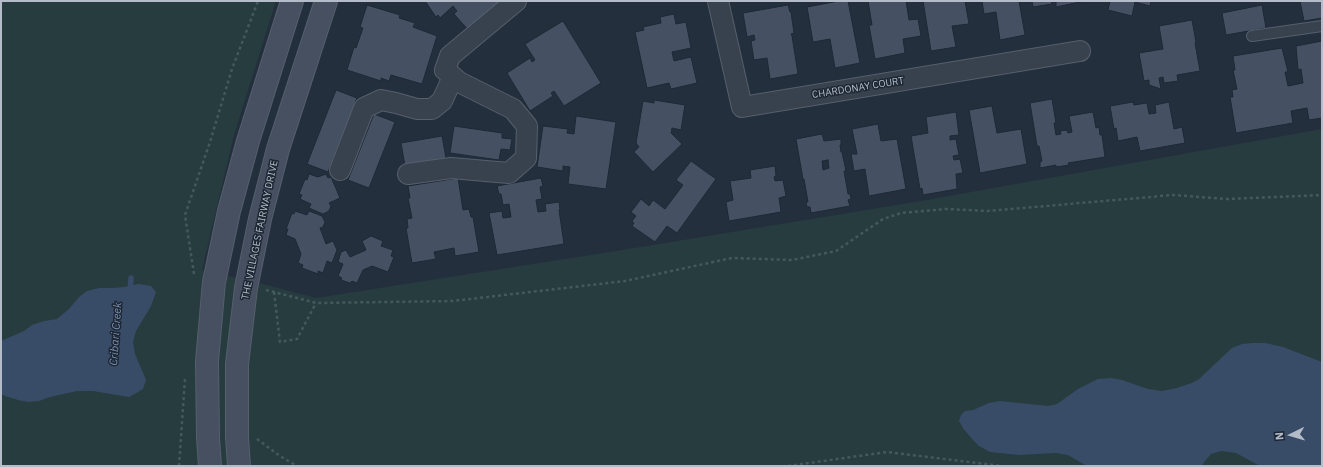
<!DOCTYPE html>
<html>
<head>
<meta charset="utf-8">
<style>
	body { margin:0 }
	#map { position:relative; width:1323px; height:467px; overflow:hidden; background:#242f3e; font-family:"IBM Plex Sans",sans-serif }
	canvas { display:block }
	.frame { position:absolute; inset:0; border:2px solid #b4bcc9; pointer-events:none }
	.north { position:absolute; left:1271px; top:415px; width:40px; height:40px; -webkit-text-stroke:3px #1d2633; paint-order:stroke; rotate:265deg; font-size:11px; font-weight:700; line-height:16px; text-align:center; color:#b4bcc9 }
	.north::after { content:''; display:block; margin:auto; width:14px; height:18px; background:#b4bcc9; clip-path:polygon(50% 0,100% 100%,50% 72%,0 100%) }
</style>
</head>
<body>
<div id="map">
<canvas width="1323" height="467"></canvas>
<div class="frame"></div>
<div class="north">N</div>
</div>
<script>
const context = document.querySelector('canvas').getContext('2d');
context.lineJoin = 'round';
function fill(path, color) { context.fillStyle = color; context.fill(path, 'evenodd'); }
const poly = rows => new Path2D(rows.map(r => 'M' + r).join(''));
function trace(path, color, width, dash) { context.strokeStyle = color; context.lineWidth = width; context.lineCap = dash ? 'butt' : 'round'; context.setLineDash(dash || []); context.stroke(path); }
function drawText(font, color, halo, rows, align = 'center') {
  context.font = font + ' "IBM Plex Sans",sans-serif'; context.lineWidth = 3; context.setLineDash([]); context.textBaseline = 'middle'; context.strokeStyle = halo; context.fillStyle = color; for (const [text, x, y, turn = 0] of rows) {
    context.save(); context.translate(x, y); context.rotate((+turn || 0) * Math.PI / 180); context.textAlign = isNaN(turn) ? turn : align; if (halo) context.strokeText(text, 0, 0); context.fillText(text, 0, 0); context.restore();
  }
}
fill(poly([
	[1,1,276,1,234,135,202,270,263,284,316,298,616,251,921,201,1322,129,1322,466,1,466]
]), '#263c3f');
fill(poly([
	[138,284,151,286,156,292,151,306,136,331,133,342,135,354,146,380,143,389,138,392,129,397,93,391,77,391,50,397,39,401,28,402,18,400,5,396,1,394,1,341,24,331,32,325,44,321,57,319,69,309,79,297,87,291,99,288,112,288,125,287],
	[1253,343,1265,343,1283,347,1322,362,1322,466,1260,466,1236,453,1221,451,1211,454,1204,462,1202,466,1087,466,1068,455,1056,453,1019,455,990,452,979,446,972,439,963,428,959,421,961,415,965,411,973,410,989,403,1000,401,1048,406,1057,404,1078,389,1098,379,1111,378,1122,380,1148,389,1162,391,1177,388,1192,383,1199,379,1232,348,1242,344]
]), '#394c67');
trace(poly([
	[130,292,131,278]
]), '#394c67', 5.5);
const building = poly([
	[425,1,500,1,503,5,471,33,454,14,457,11,453,6,440,18,438,15,436,17,425,1],
	[839,1,848,1,860,63,835,68,830,39,813,42,807,7,839,1],
	[868,1,906,1,909,20,918,19,921,36,903,39,905,53,875,59,869,25,872,25,868,1],
	[923,1,965,1,969,24,952,26,956,47,931,51,923,1],
	[982,1,1019,1,1025,35,1000,40,996,12,984,14,982,1],
	[1032,1,1051,1,1052,4,1033,7,1032,1],
	[1056,1,1085,1,1056,7,1056,1],
	[1110,1,1151,1,1150,6,1135,2,1132,16,1108,10,1110,1],
	[1300,1,1322,1,1322,18,1304,21,1300,1],
	[367,5,400,15,399,18,415,23,413,27,437,36,422,84,391,75,389,81,381,78,381,81,347,70,354,47,356,48,363,28,360,27,367,5],
	[788,5,790,12,791,12,794,33,791,34,792,36,798,74,770,79,767,58,754,60,751,41,755,40,754,35,747,37,743,13,788,5],
	[1262,5,1266,28,1226,35,1222,13,1262,5],
	[674,14,676,24,686,22,691,48,672,52,674,61,691,57,697,83,671,89,669,83,647,88,635,32,644,30,643,27,661,23,660,17,674,14],
	[1192,20,1196,42,1195,43,1200,71,1177,75,1178,81,1164,83,1163,77,1159,78,1161,89,1149,85,1149,80,1144,81,1139,53,1163,49,1159,26,1192,20],
	[563,21,601,83,564,106,554,91,551,93,553,96,530,111,507,73,530,58,532,62,535,60,525,44,563,21],
	[1322,41,1322,118,1309,120,1307,108,1291,111,1293,123,1236,133,1230,97,1233,97,1232,90,1237,89,1233,70,1235,70,1233,56,1282,48,1288,72,1285,72,1288,86,1303,83,1301,69,1298,70,1296,46,1322,41],
	[336,90,357,98,328,172,307,164,336,90],
	[1052,99,1056,123,1054,123,1056,135,1061,134,1060,131,1067,130,1068,133,1072,132,1069,116,1093,112,1096,128,1099,127,1100,135,1102,135,1105,157,1068,163,1069,165,1056,167,1056,165,1040,168,1040,162,1042,161,1039,146,1037,146,1030,103,1052,99],
	[654,100,685,105,681,130,672,128,671,133,682,144,653,172,634,152,639,147,636,143,643,101,654,103,654,100],
	[1133,102,1134,105,1147,103,1149,114,1156,113,1155,105,1169,102,1174,129,1182,127,1185,143,1140,151,1137,137,1118,141,1116,128,1114,129,1110,106,1133,102],
	[992,106,997,133,1021,129,1027,164,980,173,969,110,992,106],
	[956,112,959,135,950,136,950,140,956,139,959,155,953,156,954,160,960,159,963,173,956,174,957,189,923,195,922,188,920,189,911,136,928,133,926,117,956,112],
	[374,114,395,122,369,188,348,180,374,114],
	[576,116,616,122,606,189,568,184,570,167,563,166,563,171,537,167,543,126,568,129,567,133,574,134,576,116],
	[878,124,881,141,897,139,906,189,869,196,865,169,854,171,851,154,857,154,852,129,878,124],
	[454,126,502,133,502,138,512,139,510,150,501,149,499,160,450,153,454,126],
	[822,134,824,141,841,139,841,145,840,145,841,152,842,152,846,171,844,171,848,194,850,194,851,199,848,200,850,206,811,213,810,207,807,207,806,202,808,202,804,179,803,179,796,139,822,134],
	[828,160,829,168,823,170,822,161,828,160],
	[442,136,446,158,405,166,401,143,442,136],
	[691,161,716,179,677,233,667,226,655,242,632,226,634,223,632,221,636,216,631,212,641,199,649,206,653,200,665,209,683,185,676,180,691,161],
	[775,166,776,176,774,177,775,181,783,180,786,196,779,198,781,212,729,221,726,202,733,200,730,181,751,178,750,170,775,166],
	[309,174,318,177,326,174,328,178,331,177,340,198,329,203,331,206,329,211,323,214,309,208,311,204,300,199,302,195,299,194,305,179,307,180,309,174],
	[458,178,463,210,469,209,471,217,473,217,479,252,455,256,454,248,434,252,436,259,412,263,406,228,408,228,407,219,412,218,408,198,410,198,408,186,458,178],
	[541,178,543,186,540,187,542,199,536,200,538,212,546,211,545,204,559,202,560,209,559,210,564,244,497,255,489,213,502,211,503,218,511,217,509,204,503,205,501,194,499,194,497,186,541,178],
	[295,211,307,215,309,211,322,216,325,222,323,227,320,228,326,244,333,241,337,250,332,263,327,261,323,273,318,271,318,274,302,268,303,265,298,263,301,254,295,239,286,235,288,229,286,229,292,213,294,214,295,211],
	[371,236,383,241,381,246,393,250,391,256,394,257,388,272,372,266,363,270,357,283,352,281,350,283,341,280,342,278,338,276,343,264,338,262,341,252,346,250,350,257,366,250,362,241,371,236]
]);
fill(building, '#455162');
trace(building, '#1f2835', 1);
const lane = poly([
	[1252,36,1322,26]
]);
const street = poly([
	[718,1,742,107,1080,51],
	[340,170,364,108,381,100,396,103,417,109,432,109,442,101,453,77],
	[408,174,451,168,509,173,526,158,527,126,513,109,459,82,445,70,450,56,516,1]
]);
const secondary = poly([
	[210,466,208,438,207,361,214,282,229,211,248,141,292,1],
	[239,466,237,437,237,364,246,288,260,219,278,149,326,1]
]);
trace(lane, '#565f6c', 12);
trace(street, '#565f6c', 22);
trace(secondary, '#565f6c', 24);
trace(poly([
	[194,274,185,215,210,142,232,69,258,1],
	[266,290,316,303,453,301,625,281,732,258,792,260,836,251,883,219,901,213,946,209,988,211,1173,195,1226,199,1322,195],
	[274,292,280,342,297,339,316,303],
	[257,439,280,456,297,466],
	[179,466,185,379],
	[788,466,887,452,1002,466]
]), '#44595c', 2.5, [3, 3]);
trace(lane, '#38414e', 10);
trace(street, '#38414e', 20);
trace(secondary, '#465061', 22);
drawText('10px', '#b4bcc9', '#1d2633', [
	["CHARDONAY COURT",858,88,-9],
	["THE VILLAGES FAIRWAY DRIVE",260,230,-78]
]);
drawText('italic 11px', '#7c92b1', '#1d2633', [
	["Cribari Creek",116,334,-86]
]);
</script>
</body>
</html>
